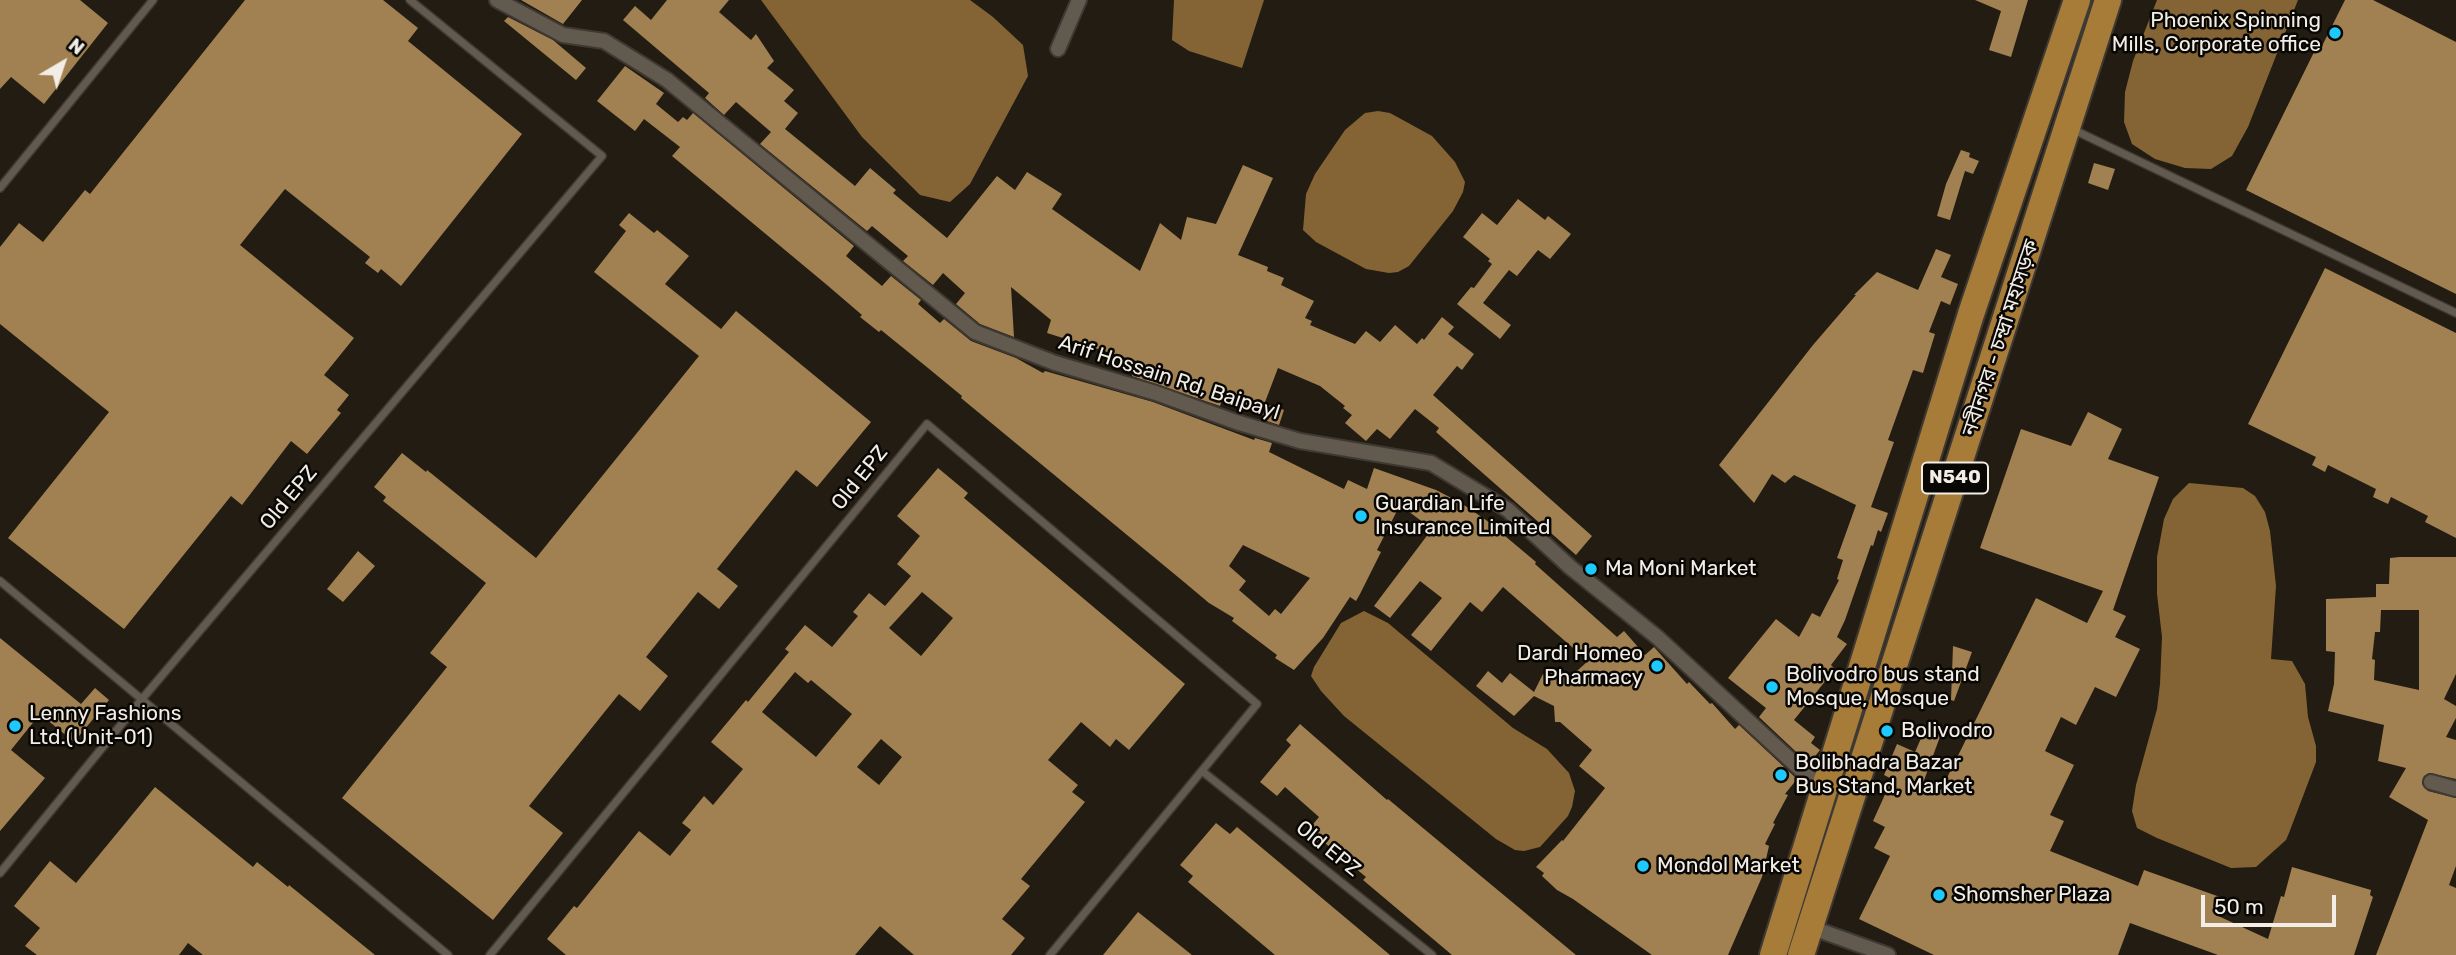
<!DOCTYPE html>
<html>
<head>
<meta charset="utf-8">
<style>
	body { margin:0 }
	#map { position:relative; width:2456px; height:955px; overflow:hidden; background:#231c12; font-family:Rubik,sans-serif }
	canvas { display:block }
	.north { position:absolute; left:28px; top:28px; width:70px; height:70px; -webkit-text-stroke:5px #090704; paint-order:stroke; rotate:39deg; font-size:19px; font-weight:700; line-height:28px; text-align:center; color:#f2ede6 }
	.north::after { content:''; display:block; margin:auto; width:24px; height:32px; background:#f2ede6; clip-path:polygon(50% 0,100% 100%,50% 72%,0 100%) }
	.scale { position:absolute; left:2201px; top:895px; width:135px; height:32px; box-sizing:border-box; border:4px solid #f2ede6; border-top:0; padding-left:9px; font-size:21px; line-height:24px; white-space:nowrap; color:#f2ede6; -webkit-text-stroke:5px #090704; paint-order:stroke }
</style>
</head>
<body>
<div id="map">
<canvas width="2456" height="955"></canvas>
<div class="north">N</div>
<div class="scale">50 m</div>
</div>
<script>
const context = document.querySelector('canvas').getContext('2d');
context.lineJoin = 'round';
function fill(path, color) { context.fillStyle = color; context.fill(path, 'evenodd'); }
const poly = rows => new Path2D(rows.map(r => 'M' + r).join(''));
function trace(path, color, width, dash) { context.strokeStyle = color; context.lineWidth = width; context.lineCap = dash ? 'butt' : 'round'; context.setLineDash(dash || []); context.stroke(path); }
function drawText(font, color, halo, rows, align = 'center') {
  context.font = font + ' Rubik,"Noto Sans Bengali",sans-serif'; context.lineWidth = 5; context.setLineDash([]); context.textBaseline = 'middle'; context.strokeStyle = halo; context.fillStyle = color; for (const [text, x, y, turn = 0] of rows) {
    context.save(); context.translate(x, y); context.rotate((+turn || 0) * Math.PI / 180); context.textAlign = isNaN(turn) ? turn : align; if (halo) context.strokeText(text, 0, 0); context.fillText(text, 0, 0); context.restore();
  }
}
fill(poly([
	[761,0,970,0,993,17,1023,45,1028,76,970,184,950,202,920,195,862,137],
	[1174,0,1264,0,1242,68,1189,51,1172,40],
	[2157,0,2298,0,2248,127,2232,156,2211,169,2185,168,2155,159,2132,144,2124,122,2125,92,2133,61],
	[1378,111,1390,113,1432,136,1455,162,1465,182,1463,192,1453,211,1409,266,1398,272,1389,273,1366,269,1316,242,1303,230,1306,194,1315,174,1345,130,1365,113],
	[2189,483,2243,488,2255,496,2265,512,2270,531,2276,586,2271,659,2292,661,2305,684,2308,717,2316,746,2316,762,2289,833,2286,840,2256,867,2231,868,2157,838,2137,828,2132,811,2136,785,2157,709,2160,684,2162,637,2157,594,2157,557,2164,519,2173,499],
	[1364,611,1388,623,1513,728,1547,749,1569,773,1575,791,1572,807,1568,816,1540,847,1524,851,1515,850,1496,839,1344,716,1321,691,1311,676,1314,667,1341,623]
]), '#846435');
fill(poly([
	[0,0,80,0,108,23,44,104,11,77,0,89],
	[245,0,383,0,418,28,408,41,522,134,401,286,381,269,378,273,365,263,370,257,285,189,240,245,354,338,324,375,349,395,337,410,341,413,307,454,291,441,242,505,231,496,124,629,8,538,109,412,0,324,0,247,19,223,43,242,85,190,90,194],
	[521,0,582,0,563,24],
	[667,0,729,0,719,12,751,40,756,34,774,61,767,68,794,90,784,101,798,113,785,129,855,186,870,168,896,190,893,193,947,238,997,176,1015,190,1027,172,1062,194,1052,209,1140,271,1160,223,1181,240,1187,217,1216,224,1243,165,1273,178,1238,255,1268,267,1267,271,1284,278,1281,285,1314,301,1305,318,1312,321,1310,325,1355,344,1366,331,1380,342,1395,325,1417,344,1422,338,1424,340,1442,317,1454,327,1448,334,1474,354,1462,370,1457,366,1433,395,1592,536,1576,555,1436,432,1439,428,1415,409,1390,439,1377,429,1366,441,1345,423,1352,415,1343,408,1345,406,1320,386,1278,368,1262,410,1223,397,1220,406,1132,376,1136,361,1047,333,1051,320,1011,287,1014,337,980,324,956,304,965,293,943,273,933,285,903,261,908,256,872,226,867,231,760,144,771,132,736,102,724,115,705,98,709,93,623,20,635,6,651,20],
	[1975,0,2028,0,2011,57,1989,50,2001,11],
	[2345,0,2373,0,2456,42,2456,294,2246,190,2317,46,2321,48],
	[508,17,553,40,586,68,576,80,504,21],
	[625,66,664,93,656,104,678,122,683,117,687,120,693,113,854,246,846,256,882,286,891,276,921,300,918,304,940,323,944,319,971,341,1016,358,1043,373,1045,371,1153,402,1254,440,1255,438,1272,443,1269,452,1344,489,1348,480,1367,489,1374,468,1436,490,1461,503,1486,520,1536,562,1535,564,1617,637,1624,631,1645,655,1654,647,1687,684,1689,682,1710,704,1712,703,1735,729,1739,725,1797,779,1785,794,1788,795,1773,823,1775,824,1765,844,1769,846,1762,877,1728,955,1652,955,1573,899,1557,890,1542,876,1544,873,1536,867,1562,840,1563,841,1605,788,1579,766,1592,750,1560,722,1555,722,1554,706,1534,696,1514,716,1476,686,1488,671,1502,683,1510,673,1534,692,1543,674,1547,676,1549,670,1568,679,1588,661,1503,587,1482,612,1470,602,1431,651,1411,635,1442,598,1420,581,1390,618,1374,606,1432,529,1400,505,1377,550,1381,552,1360,594,1356,601,1350,597,1323,638,1294,670,1275,658,1277,655,1232,621,1234,618,1209,603,1184,582,961,398,962,396,928,368,881,330,879,332,860,317,862,315,827,285,672,156,680,147,644,119,635,131,597,101],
	[1243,545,1310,578,1281,614,1275,609,1269,616,1239,590,1246,581,1229,566],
	[1961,150,1970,153,1969,157,1979,161,1973,174,1965,171,1950,220,1937,216,1946,184],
	[2094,163,2115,169,2108,190,2088,183],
	[1518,199,1545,220,1548,216,1571,234,1550,259,1538,250,1517,276,1509,270,1483,303,1511,325,1500,339,1457,304,1471,287,1474,288,1492,264,1488,261,1490,259,1463,237,1482,213,1497,225],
	[629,213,654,233,657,230,689,256,665,284,721,329,736,311,871,422,817,487,796,470,717,569,738,586,719,609,698,592,646,657,668,676,640,711,619,694,529,806,563,833,493,920,342,798,447,667,430,653,486,583,383,501,386,497,374,487,402,453,426,472,427,470,536,558,699,356,594,272,626,231,619,225],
	[1936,249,1951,255,1941,277,1958,284,1950,305,1941,301,1929,332,1935,334,1923,373,1913,370,1888,440,1894,442,1871,507,1888,513,1881,532,1878,530,1873,546,1871,545,1845,620,1837,637,1847,644,1831,665,1835,669,1794,720,1815,737,1811,743,1820,750,1809,764,1759,717,1766,708,1728,678,1776,619,1799,637,1812,613,1820,617,1839,580,1837,579,1843,560,1837,558,1856,505,1794,475,1785,483,1772,474,1754,503,1719,465,1813,345,1856,295,1854,295,1877,272,1918,290],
	[2325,268,2456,333,2456,538,2425,522,2428,516,2391,497,2388,504,2373,497,2376,489,2328,465,2325,472,2312,465,2316,457,2248,424],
	[1266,404,1284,410,1279,425,1261,419],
	[2088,412,2122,429,2108,459,2159,477,2113,610,2126,616,2115,637,2140,649,2116,697,2095,687,2076,725,2061,717,2045,751,2074,765,2050,815,2064,821,2050,851,2138,886,2144,870,2220,897,2214,914,2268,939,2281,896,2284,897,2292,867,2371,890,2370,895,2373,897,2354,955,2218,955,2130,923,2118,955,1934,955,1859,919,1890,856,1874,848,1885,827,1873,821,1892,779,1884,775,1897,744,1915,752,1926,727,1941,734,1923,783,1941,790,2036,598,2087,623,2103,591,1980,548,2021,429,2071,446],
	[938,468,968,493,964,498,1185,684,1129,750,1116,739,1110,747,1081,722,1048,760,1078,785,1072,792,1085,802,1021,879,1030,886,1002,919,1025,938,1011,955,914,955,880,926,855,955,566,955,547,939,574,906,577,908,639,831,670,856,691,830,682,823,704,796,713,805,743,769,711,742,746,700,748,702,766,680,789,652,785,649,805,625,832,647,858,616,853,612,869,593,885,606,911,576,897,564,920,536,897,516],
	[922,592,953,618,921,656,889,628],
	[795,672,808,683,811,680,852,714,816,757,762,712],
	[881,739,902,757,879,785,857,767],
	[358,551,375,566,343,602,327,589],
	[2400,557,2456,557,2456,674,2444,699,2456,706,2456,718,2446,737,2456,740,2456,779,2429,773,2424,776,2422,784,2428,791,2456,798,2456,866,2449,885,2456,888,2456,955,2376,955,2428,820,2389,797,2406,768,2378,761,2384,725,2328,711,2334,684,2335,652,2326,651,2326,599,2376,597,2376,584,2389,584,2390,558],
	[2381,610,2419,610,2419,690,2374,680,2375,660,2372,659,2375,632,2380,632],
	[0,638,81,704,95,688,109,700,74,742,40,714,11,750,45,778,0,831],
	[1953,646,1972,652,1954,701,1951,700],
	[1300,724,1387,800,1388,799,1576,955,1452,955,1363,880,1366,877,1320,839,1315,844,1304,835,1319,817,1285,787,1277,796,1260,782,1291,745,1286,740],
	[155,787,253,867,257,862,288,887,289,885,375,955,203,955,188,943,179,955,37,955,25,946,40,928,14,906,50,861,76,883],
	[1216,823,1230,834,1237,827,1390,955,1275,955,1188,882,1193,876,1180,865],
	[1138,912,1192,955,1103,955]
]), '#a18051');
const lane = poly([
	[2072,129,2456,313],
	[0,188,153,0],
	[0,581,448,955],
	[1202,771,1432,955],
	[0,873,142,699,602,156,410,0],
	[490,955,927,424,1257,704,1050,955]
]);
const street = poly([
	[497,0,563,35,604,41,667,80,975,332,1055,363,1156,393,1236,422,1300,441,1431,463,1508,510,1570,567,1657,637,1822,789],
	[1058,49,1079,0],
	[2431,782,2456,789],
	[1810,927,1888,955]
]);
const highway = poly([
	[1773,955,1971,314,2077,0],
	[1801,955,2108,0]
]);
trace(lane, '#3f3933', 10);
trace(street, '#3f3933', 18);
trace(highway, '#3f3933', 30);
trace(lane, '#625a4f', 7);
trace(street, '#625a4f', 14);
trace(highway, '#a77c39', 26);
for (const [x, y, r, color] of [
	[2335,33,7,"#1ec9fd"],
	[1361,516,7,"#1ec9fd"],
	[1591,569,7,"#1ec9fd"],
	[1657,666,7,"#1ec9fd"],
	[1772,687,7,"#1ec9fd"],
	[15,726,7,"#1ec9fd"],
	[1887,731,7,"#1ec9fd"],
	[1781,775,7,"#1ec9fd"],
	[1643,866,7,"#1ec9fd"],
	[1939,895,7,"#1ec9fd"]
]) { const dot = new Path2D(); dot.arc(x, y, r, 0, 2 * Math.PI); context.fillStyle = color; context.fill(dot); trace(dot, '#090704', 2.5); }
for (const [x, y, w] of [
	[1955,478,66]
]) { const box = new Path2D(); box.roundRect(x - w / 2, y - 15.5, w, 31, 5); context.fillStyle = '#090704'; context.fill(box); trace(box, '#f2ede6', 2); }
drawText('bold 19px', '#f2ede6', null, [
	["N540",1955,478]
]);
drawText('21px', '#f2ede6', '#090704', [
	["Phoenix Spinning",2321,21,"right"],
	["Mills, Corporate office",2321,45,"right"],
	["Guardian Life",1375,504],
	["Insurance Limited",1375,528],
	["Ma Moni Market",1605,569],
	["Dardi Homeo",1643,654,"right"],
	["Pharmacy",1643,678,"right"],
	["Bolivodro bus stand",1786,675],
	["Mosque, Mosque",1786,699],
	["Lenny Fashions",29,714],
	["Ltd.(Unit-01)",29,738],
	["Bolivodro",1901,731],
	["Bolibhadra Bazar",1795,763],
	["Bus Stand, Market",1795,787],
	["Mondol Market",1657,866],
	["Shomsher Plaza",1953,895]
], 'left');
drawText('21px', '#f2ede6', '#090704', [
	["নবীনগর - চন্দ্রা মহাসড়ক",2001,338,-72],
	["Arif Hossain Rd, Baipayl",1169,378,18],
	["Old EPZ",860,478,-51],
	["Old EPZ",289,498,-50],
	["Old EPZ",1328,849,39]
]);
</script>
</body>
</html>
